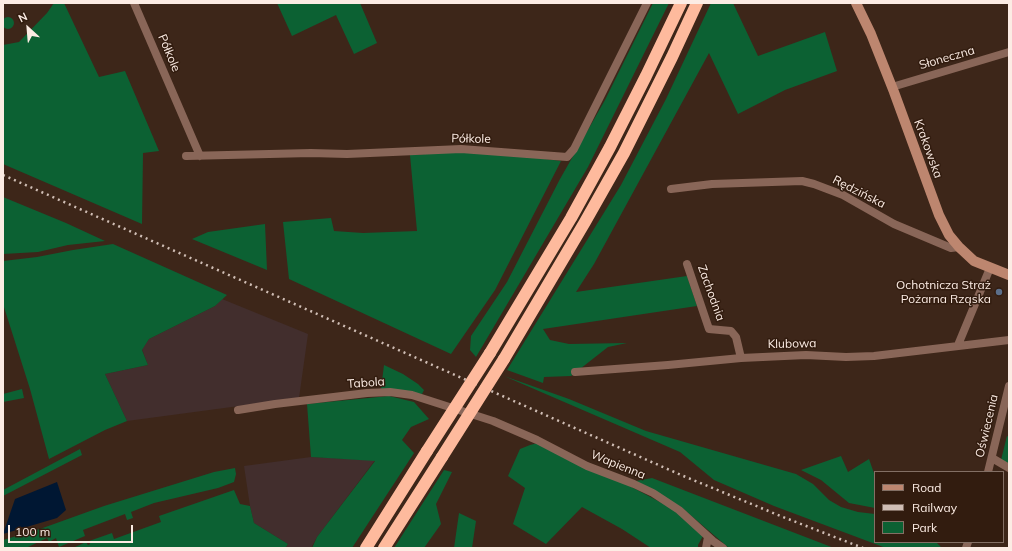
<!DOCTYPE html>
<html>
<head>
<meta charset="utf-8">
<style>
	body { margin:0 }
	#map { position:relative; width:1012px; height:551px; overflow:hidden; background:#3d2619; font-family:Mulish,sans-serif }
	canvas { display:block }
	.frame { position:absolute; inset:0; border:4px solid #fcece4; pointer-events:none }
	.legend { position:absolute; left:874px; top:471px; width:130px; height:72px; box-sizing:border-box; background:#321c0f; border:1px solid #836f64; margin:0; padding:5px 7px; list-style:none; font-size:12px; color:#fcece4 }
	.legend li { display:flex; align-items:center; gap:8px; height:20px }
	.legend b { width:20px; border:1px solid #836f64 }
	.north { position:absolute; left:8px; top:8px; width:40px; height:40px; -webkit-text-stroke:3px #321c0f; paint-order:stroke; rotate:334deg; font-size:11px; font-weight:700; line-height:16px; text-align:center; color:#fcece4 }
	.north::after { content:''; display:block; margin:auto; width:14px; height:18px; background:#fcece4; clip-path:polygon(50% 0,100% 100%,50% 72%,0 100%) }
	.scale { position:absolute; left:8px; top:525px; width:125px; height:18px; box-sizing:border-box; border:2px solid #fcece4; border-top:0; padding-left:5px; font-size:12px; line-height:14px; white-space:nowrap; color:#fcece4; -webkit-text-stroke:3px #321c0f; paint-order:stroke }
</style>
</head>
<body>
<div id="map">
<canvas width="1012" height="551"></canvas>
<div class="frame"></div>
<ul class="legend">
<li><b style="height:5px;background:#bd866f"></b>Road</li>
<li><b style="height:5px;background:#d0beb5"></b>Railway</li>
<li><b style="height:11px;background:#0c6133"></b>Park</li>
</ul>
<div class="north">N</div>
<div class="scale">100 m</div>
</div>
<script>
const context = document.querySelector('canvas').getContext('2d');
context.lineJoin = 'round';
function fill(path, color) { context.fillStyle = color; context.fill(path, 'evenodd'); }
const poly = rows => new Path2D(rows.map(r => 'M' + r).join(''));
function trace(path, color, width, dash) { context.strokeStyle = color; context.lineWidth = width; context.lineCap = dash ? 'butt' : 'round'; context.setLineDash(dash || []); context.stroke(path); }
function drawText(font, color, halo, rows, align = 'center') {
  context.font = font + ' Mulish,sans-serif'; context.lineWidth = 3; context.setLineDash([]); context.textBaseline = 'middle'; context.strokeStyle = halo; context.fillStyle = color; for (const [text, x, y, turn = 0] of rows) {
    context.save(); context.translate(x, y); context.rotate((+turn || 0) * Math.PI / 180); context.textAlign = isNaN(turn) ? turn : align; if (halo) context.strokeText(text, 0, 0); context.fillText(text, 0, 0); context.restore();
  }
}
fill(poly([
	[222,299,308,334,299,398,127,421,105,374,148,365,142,349,149,339,215,306],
	[311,457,375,460,317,537,311,548,286,548,286,547,288,544,254,523,250,506,244,466]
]), '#422e2d');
fill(poly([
	[54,3,64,3,99,77,125,71,159,151,143,153,142,224,3,164,3,45,19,42,47,13],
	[277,3,360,3,377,43,354,54,336,15,292,36],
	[653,3,669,3,588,167,476,357,470,350,471,336,507,282,560,179,605,100],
	[711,3,733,3,758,56,825,32,837,71,785,90,738,114,709,53,594,264,576,292,687,276,697,306,543,329,550,340,569,344,627,343,608,347,571,376,544,377,543,383,507,370,621,185,666,99],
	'2 23a6 6 0 1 1 12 0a6 6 0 1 1-12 0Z',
	[456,152,498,153,561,161,495,290,451,354,289,279,283,222,331,218,334,231,363,233,417,231,410,155],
	[3,197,66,223,105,241,68,245,38,252,3,254],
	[265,224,267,270,192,239,208,232],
	[113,244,227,295,215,306,149,339,142,350,148,365,105,374,127,421,105,430,49,459,30,389,3,304,3,261,37,257,73,250],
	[384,365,403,374,418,384,424,390,422,394,381,389],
	[504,376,569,399,646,431,796,474,813,484,829,500,841,507,858,512,875,514,875,542,936,542,942,548,886,548,774,506,714,480,680,452],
	[22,389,24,398,3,402,3,394],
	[389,396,414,402,429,419,411,427,402,440,414,453,352,548,312,548,317,537,375,461,311,457,307,404],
	[1007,436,1009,437,1009,464,1001,460],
	[538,443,624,483,675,510,703,536,698,545,698,548,651,548,622,529,582,507,546,544,513,524,525,488,508,476,520,449,530,445],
	[80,449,82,455,3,496,3,490],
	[841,456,848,472,869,459,875,476,875,508,849,503,821,480,801,470],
	[235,468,236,474,234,482,218,488,154,503,131,512,133,518,127,520,125,514,83,530,85,536,59,547,56,538,49,542,47,538,26,548,3,548,3,540,40,529,104,506,214,472],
	[444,470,452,472,436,504,441,524,424,548,394,548],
	[652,478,834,548,729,548,681,507,636,481],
	[234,490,240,504,250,506,254,523,288,544,286,547,286,548,73,548,86,542,88,545,90,544,89,541,112,533,114,539,161,522,159,516],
	[459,513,476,521,472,548,454,548]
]), '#0c6133');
fill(poly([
	[57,482,66,510,57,518,3,534,15,499]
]), '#001733');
trace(poly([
	[134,3,200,156],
	[892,87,1009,52],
	[186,156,311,153,347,154,461,149,567,157,574,149,647,3],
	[671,189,712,184,802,181,814,184,843,195,894,224,951,248,959,247],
	[687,264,709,329,731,331,736,337,741,358],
	[958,345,990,268],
	[575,372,668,365,741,358,806,355,846,357,874,356,1009,340],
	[238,410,275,404,367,393,390,392,412,395,493,421,537,440,587,466,634,484,653,493,679,510,713,541,723,548],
	[992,458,1009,468],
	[988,472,1009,386],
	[706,548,708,537],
	[966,548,968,542]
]), '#896658', 8);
trace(poly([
	[856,3,871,34,894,92,939,215,949,235,959,247,974,261,1009,275]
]), '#bd866f', 10);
trace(poly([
	[490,353,571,218,610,147,646,76,681,3],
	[504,359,585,222,624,153,672,57,697,3],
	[366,548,427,451],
	[384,548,442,457]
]), '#feba9d', 12);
trace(poly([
	[3,175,681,475,783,517,863,548]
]), '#d0beb5', 2.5, [2, 4]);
trace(poly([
	[427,451,490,353],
	[442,457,504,359]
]), '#feba9d', 12);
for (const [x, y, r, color] of [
	[999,292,4,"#5c6f8a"]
]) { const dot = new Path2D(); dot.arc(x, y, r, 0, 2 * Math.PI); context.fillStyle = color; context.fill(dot); trace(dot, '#321c0f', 1.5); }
drawText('12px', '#fcece4', '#321c0f', [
	["Półkole",169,53,67],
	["Słoneczna",947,58,-16],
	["Półkole",471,139,1],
	["Krakowska",928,149,70],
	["Rędzińska",859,192,27],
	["Zachodnia",711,293,70],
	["Klubowa",792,344,-1],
	["Tabola",366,383,-4],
	["Oświecenia",987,426,-77],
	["Wapienna",618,465,22]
]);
drawText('12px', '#fcece4', '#321c0f', [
	["Ochotnicza Straż",991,285],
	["Pożarna Rząska",991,299]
], 'right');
</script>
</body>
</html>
